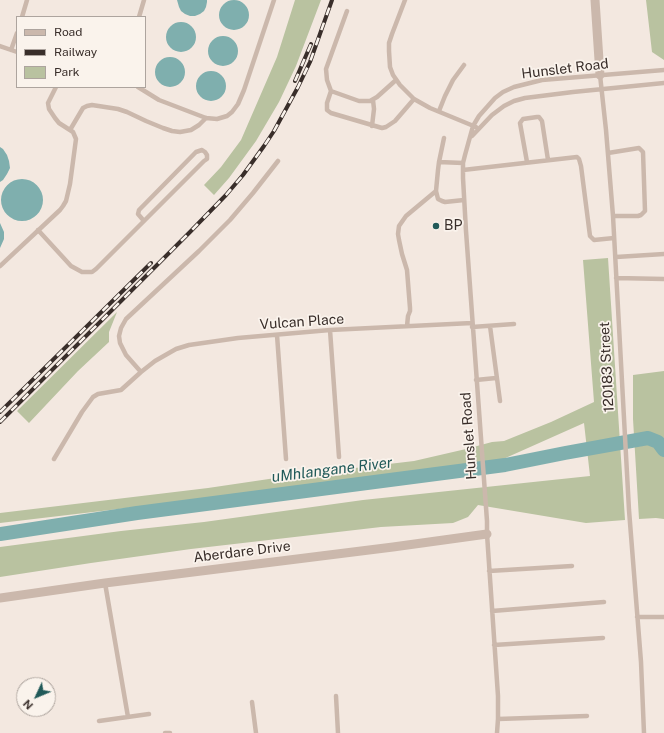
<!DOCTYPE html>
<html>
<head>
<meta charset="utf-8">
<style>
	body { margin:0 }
	#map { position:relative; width:664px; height:733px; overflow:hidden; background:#f3e8e0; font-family:"Public Sans",sans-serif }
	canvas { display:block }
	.legend { position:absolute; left:16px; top:16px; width:130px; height:72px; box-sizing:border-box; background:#faf3ec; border:1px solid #ada49e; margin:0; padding:5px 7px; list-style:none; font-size:12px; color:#392e2a }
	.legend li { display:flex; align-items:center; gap:8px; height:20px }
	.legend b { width:20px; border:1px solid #ada49e }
	.north { position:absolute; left:16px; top:677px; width:40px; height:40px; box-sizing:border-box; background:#faf3ec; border:1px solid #ada49e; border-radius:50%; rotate:226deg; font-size:11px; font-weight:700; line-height:16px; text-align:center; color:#392e2a }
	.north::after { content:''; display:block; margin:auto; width:14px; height:18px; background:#215a59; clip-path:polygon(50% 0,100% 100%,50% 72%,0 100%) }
</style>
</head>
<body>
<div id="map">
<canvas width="664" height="733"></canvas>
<ul class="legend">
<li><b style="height:5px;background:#cbb8ac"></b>Road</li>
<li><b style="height:5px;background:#392e2a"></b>Railway</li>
<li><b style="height:11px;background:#b9c2a0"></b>Park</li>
</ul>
<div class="north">N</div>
</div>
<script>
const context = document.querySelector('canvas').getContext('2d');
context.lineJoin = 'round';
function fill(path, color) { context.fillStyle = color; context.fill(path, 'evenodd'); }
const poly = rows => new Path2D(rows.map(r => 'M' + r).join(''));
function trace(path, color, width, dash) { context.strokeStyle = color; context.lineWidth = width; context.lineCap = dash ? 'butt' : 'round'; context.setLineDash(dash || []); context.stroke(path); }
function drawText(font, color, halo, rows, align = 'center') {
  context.font = font + ' "Public Sans",sans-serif'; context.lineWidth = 3.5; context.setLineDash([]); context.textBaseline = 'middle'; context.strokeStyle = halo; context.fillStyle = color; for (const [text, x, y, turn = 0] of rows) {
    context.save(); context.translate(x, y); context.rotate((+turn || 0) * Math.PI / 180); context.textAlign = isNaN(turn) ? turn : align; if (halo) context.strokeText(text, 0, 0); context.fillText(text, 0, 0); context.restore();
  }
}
fill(poly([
	[295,0,321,0,296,66,279,102,256,141,229,178,214,195,204,185,221,167,241,140,277,57],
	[646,0,664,0,664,60,652,52],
	[608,258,625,520,586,523,478,505,468,517,453,523,381,527,191,549,91,563,0,577,0,547,121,531,204,522,363,500,590,476,584,423,501,460,390,474,254,493,0,523,0,513,208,488,296,475,414,461,466,449,492,442,504,441,551,422,594,402,583,260],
	[117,312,109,332,109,342,78,371,29,423,17,411],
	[664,371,664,519,656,518,639,519,633,419,633,375]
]), '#b9c2a0');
fill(poly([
	[177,0,207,0,207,2,206,7,204,11,200,14,195,16,190,16,185,14,181,11,179,7],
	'219 15a15 15 0 1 1 30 0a15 15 0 1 1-30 0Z',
	'166 37a15 15 0 1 1 30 0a15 15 0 1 1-30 0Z',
	'208 51a15 15 0 1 1 30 0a15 15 0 1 1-30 0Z',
	'155 72a15 15 0 1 1 30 0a15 15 0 1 1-30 0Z',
	'196 86a15 15 0 1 1 30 0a15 15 0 1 1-30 0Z',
	[0,147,3,149,7,155,9,161,10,168,7,174,3,180,0,182],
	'1 200a21 21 0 1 1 42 0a21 21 0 1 1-42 0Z',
	[0,223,4,232,4,239,0,248]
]), '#7fafae');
trace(poly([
	[0,534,137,513,505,465,565,453,648,438,658,442,664,450]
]), '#7fafae', 14);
trace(poly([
	[405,0,392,34,389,43,389,51,390,67,393,75,400,85,414,99,430,108,476,127],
	[347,11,326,69,327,80,331,91,327,103,327,110,331,113,382,128,386,127,395,121,414,99],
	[22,17,27,0],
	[139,17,144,0],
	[0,46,17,52],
	[11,50,17,33],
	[600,75,606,130,613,216,629,510,641,662,644,733],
	[138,87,159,100,206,118,217,119,227,116,232,112,238,104,244,90,274,0],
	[331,91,359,101,370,101,377,97,396,80],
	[439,111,445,96,453,80,464,65],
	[372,126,374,109,373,100],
	[70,130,83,108,87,106,92,105,118,109,127,112,146,121,163,128,172,131,180,132,191,130,199,125,206,118],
	[472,136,492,115,504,106,514,101,525,98,573,92,664,83],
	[608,153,639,148,643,152,645,211,641,215,638,216,613,216],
	[439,162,444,138],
	[527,162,520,123,523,119,537,117,539,117,542,121,548,160],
	[463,170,577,157,579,159,581,166,590,236,594,240,614,238],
	[436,191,438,199,442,201,445,202,464,200],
	[38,230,71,266,82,272,92,272,96,269,204,161,207,159,207,155,205,152,202,150,196,152,139,210,138,214,144,221],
	[616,257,664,254],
	[0,266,60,210,63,206,66,201,70,184,76,139,73,132,59,123,55,118,49,109,48,103,56,87],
	[616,278,664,279],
	[407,326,408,316,410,311,410,308,407,270,402,254,399,240,398,234,399,226,406,216,436,191,438,170,439,162,463,163],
	[490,326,500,401],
	[472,327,514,324],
	[330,330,339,457],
	[277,335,286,459],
	[141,372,126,355,120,343,119,336,121,328,126,319,199,251,230,220,253,193,278,161],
	[476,380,496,378],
	[54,459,82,412,93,397,98,394,121,390,141,372,155,361,176,349,189,345,238,338,330,330,472,323],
	[489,571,572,566],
	[105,583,128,717],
	[492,611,604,602],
	[637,617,664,617],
	[494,645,603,638],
	[336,696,338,733],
	[252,702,256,733],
	[498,719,587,716],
	[99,721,149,714],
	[165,733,170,733],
	[497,733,498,719,498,696,487,534,487,521,466,231,463,178,463,163,465,155,473,126,479,116,495,98,503,92,514,87,542,80,664,70]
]), '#cbb8ac', 4.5);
trace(poly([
	[595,0,600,75],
	[0,598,105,583,393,547,487,534]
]), '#cbb8ac', 9);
const rail = poly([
	[295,81,311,44],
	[0,412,151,263],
	[0,422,189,233,226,195,243,175,264,146,274,131,298,87,310,62,332,0]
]);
trace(rail, '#392e2a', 4);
trace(rail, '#faf3ec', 2.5, [8]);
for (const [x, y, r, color] of [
	[436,226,4,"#215a59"]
]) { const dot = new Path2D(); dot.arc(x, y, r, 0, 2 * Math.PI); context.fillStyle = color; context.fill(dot); trace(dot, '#faf3ec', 1.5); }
drawText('14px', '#392e2a', '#faf3ec', [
	["Hunslet Road",565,69,-7],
	["Vulcan Place",302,322,-4],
	["120183 Street",607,367,-93],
	["Hunslet Road",469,436,-94],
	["Aberdare Drive",242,552,-7]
]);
drawText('14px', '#392e2a', '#faf3ec', [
	["BP",444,226]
], 'left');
drawText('italic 15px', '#215a59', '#faf3ec', [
	["uMhlangane River",332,470,-7]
]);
</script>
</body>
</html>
